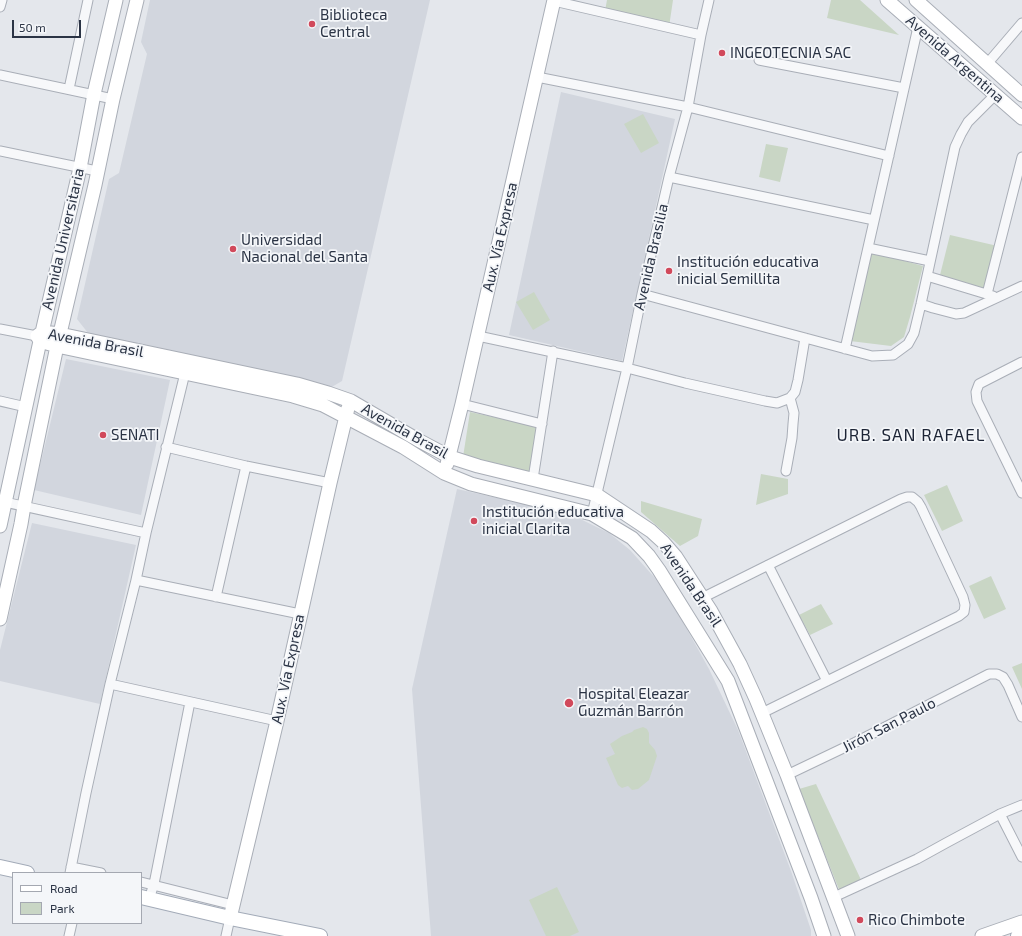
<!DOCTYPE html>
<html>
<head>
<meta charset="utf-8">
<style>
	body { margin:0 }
	#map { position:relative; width:1022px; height:936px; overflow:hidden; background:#e4e7ec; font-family:"Exo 2",sans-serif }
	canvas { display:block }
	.legend { position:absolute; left:12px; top:872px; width:130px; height:52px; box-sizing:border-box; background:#f4f6f9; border:1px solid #a4a8b1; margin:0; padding:5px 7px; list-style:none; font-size:12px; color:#2b3445 }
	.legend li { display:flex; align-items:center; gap:8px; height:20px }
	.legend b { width:20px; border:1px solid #a4a8b1 }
	.scale { position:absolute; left:12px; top:20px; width:69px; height:18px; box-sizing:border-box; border:2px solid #2b3445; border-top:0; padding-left:5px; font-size:12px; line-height:14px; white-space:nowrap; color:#2b3445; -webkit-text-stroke:3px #f4f6f9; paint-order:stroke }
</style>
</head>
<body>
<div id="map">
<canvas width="1022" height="936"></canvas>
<ul class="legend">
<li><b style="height:5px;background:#fff"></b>Road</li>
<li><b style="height:11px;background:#c9d6c5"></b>Park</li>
</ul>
<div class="scale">50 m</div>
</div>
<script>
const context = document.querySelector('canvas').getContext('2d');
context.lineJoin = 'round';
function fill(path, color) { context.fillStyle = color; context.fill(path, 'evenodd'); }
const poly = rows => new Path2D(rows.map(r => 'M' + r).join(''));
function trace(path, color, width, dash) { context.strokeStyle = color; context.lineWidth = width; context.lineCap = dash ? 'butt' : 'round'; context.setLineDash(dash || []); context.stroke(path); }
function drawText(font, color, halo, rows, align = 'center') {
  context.font = font + ' "Exo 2",sans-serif'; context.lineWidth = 3.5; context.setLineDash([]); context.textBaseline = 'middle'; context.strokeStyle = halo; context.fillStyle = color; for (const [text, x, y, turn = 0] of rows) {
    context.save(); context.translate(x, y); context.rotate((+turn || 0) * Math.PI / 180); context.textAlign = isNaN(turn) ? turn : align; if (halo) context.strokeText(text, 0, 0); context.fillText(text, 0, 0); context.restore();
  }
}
fill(poly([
	[150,0,430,0,342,381,330,388,88,333,77,319,109,179,119,173,147,54,141,42],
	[561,92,675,119,622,361,509,335],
	[66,359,170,380,141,515,34,490],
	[457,489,542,508,574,516,609,533,630,550,655,578,678,613,709,669,738,730,791,871,811,930,811,936,431,936,412,689],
	[32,523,136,545,100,704,0,681,0,650]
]), '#d2d6de');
fill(poly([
	[607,0,673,0,669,27,605,11],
	[831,0,860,0,899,35,827,18],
	[643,114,659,143,641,153,624,124],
	[766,144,788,148,780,182,759,177],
	[950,235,1002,247,990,290,940,275],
	[871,252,923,266,910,317,904,337,891,346,850,341],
	[534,292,550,320,533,330,516,302],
	[470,412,540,427,531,475,463,457],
	[761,474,788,479,788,494,756,505],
	[947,485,963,521,942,531,924,495],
	[641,501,702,519,698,536,680,546,641,512],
	[991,576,1006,609,984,619,969,586],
	[821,604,833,624,810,635,799,615],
	[1022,663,1022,689,1012,667],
	[643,727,647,729,649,733,649,743,655,750,657,756,649,780,638,789,632,790,628,786,622,788,618,785,606,758,615,754,610,744,622,736,632,732,634,730],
	[816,784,862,882,840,892,799,789],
	[557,887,579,932,570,936,546,936,529,900]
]), '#c9d6c5');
const street = poly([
	[554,1,701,35],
	[0,7,2,0],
	[759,60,904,88],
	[987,64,1022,23],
	[0,75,113,99],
	[537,77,688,107,889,156],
	[69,89,88,0],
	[0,151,97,171],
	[669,177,874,220],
	[868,248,930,261],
	[927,276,993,296],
	[642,294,872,356,893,355,908,344,914,333,921,304,955,147,961,134,968,122,995,95],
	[987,294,1022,157],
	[921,304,933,308,956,314,964,313,1022,286],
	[0,329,37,336],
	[478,336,627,368,685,383,765,401,777,403,790,398,795,392,798,380,805,338],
	[845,349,918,27],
	[1022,362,979,384,976,392,977,401,1022,493],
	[185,373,146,533,136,580,300,614],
	[0,401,26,407],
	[462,404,542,424],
	[166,447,246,466,330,483],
	[786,471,792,438,793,424,794,413,790,398],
	[533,479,553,351],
	[0,501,146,533],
	[592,514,627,368,642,294,669,177,688,107,701,35,709,0],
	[768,565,827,681],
	[216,597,246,466],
	[702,598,901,499,907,497,912,497,918,502,921,507,963,597,965,605,964,612,959,616,762,713],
	[110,684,277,721],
	[787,775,856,742,989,674,997,674,1003,677,1008,685,1022,717],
	[1000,814,1022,857],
	[71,867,101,873],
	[70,873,86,793,110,684,136,580],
	[141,882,233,905],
	[834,897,917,859,946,843,1000,814,1022,805],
	[149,899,154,884,190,702],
	[69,936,72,923],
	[226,936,230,918]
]);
const secondary = poly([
	[887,0,1022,118],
	[916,0,1022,95],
	[447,464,462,404,554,0],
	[0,526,40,341,80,168,94,94,116,0],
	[0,619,21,524,24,506,57,346,95,185,113,99,137,0],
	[230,918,277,721,330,483,348,408],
	[824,936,811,898,728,681,659,570,649,556,632,538,592,514,471,484,444,473,403,447,323,405,293,396,57,346,40,341,37,336,42,332,60,334,297,384,328,393,351,401,418,440,450,457,478,466,597,495,651,531,663,542,676,557,711,611,740,664,756,699,787,775,848,936],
	[982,936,1022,922]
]);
const primary = poly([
	[0,867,27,873],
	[141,897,230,918,320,936],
	[1018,936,1022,935]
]);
trace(street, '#a9aeb7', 11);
trace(secondary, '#a9aeb7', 15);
trace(primary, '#a3abb8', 16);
trace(street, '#f7f8fa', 9);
trace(secondary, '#fff', 13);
trace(primary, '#fff', 14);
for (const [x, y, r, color] of [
	[312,24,4,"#d1495b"],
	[722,53,4,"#d1495b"],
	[233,249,4,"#d1495b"],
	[669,271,4,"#d1495b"],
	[103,435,4,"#d1495b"],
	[474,521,4,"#d1495b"],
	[569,703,5,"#d1495b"],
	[860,920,4,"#d1495b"]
]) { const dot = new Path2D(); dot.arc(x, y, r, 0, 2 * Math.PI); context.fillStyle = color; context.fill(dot); trace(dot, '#f4f6f9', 1.5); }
drawText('15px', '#2b3445', '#f4f6f9', [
	["Biblioteca",320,15],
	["Central",320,32],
	["INGEOTECNIA SAC",730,53],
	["Universidad",241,240],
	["Nacional del Santa",241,257],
	["Institución educativa",677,262],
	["inicial Semillita",677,279],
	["SENATI",111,435],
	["Institución educativa",482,512],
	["inicial Clarita",482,529],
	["Hospital Eleazar",578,694],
	["Guzmán Barrón",578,711],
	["Rico Chimbote",868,920]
], 'left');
drawText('15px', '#2b3445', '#f4f6f9', [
	["Avenida Argentina",955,59,41],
	["Aux. Vía Expresa",500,237,-77],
	["Avenida Universitaria",63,239,-77],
	["Avenida Brasilia",651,257,-77],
	["Avenida Brasil",96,343,11],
	["Avenida Brasil",405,431,29],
	["Avenida Brasil",691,585,56],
	["Aux. Vía Expresa",288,669,-78],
	["Jirón San Paulo",889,725,-27]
]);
context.letterSpacing = '1px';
drawText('17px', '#1d2536', '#f4f6f9', [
	["URB. SAN RAFAEL",911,435]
]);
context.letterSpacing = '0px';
</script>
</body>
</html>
